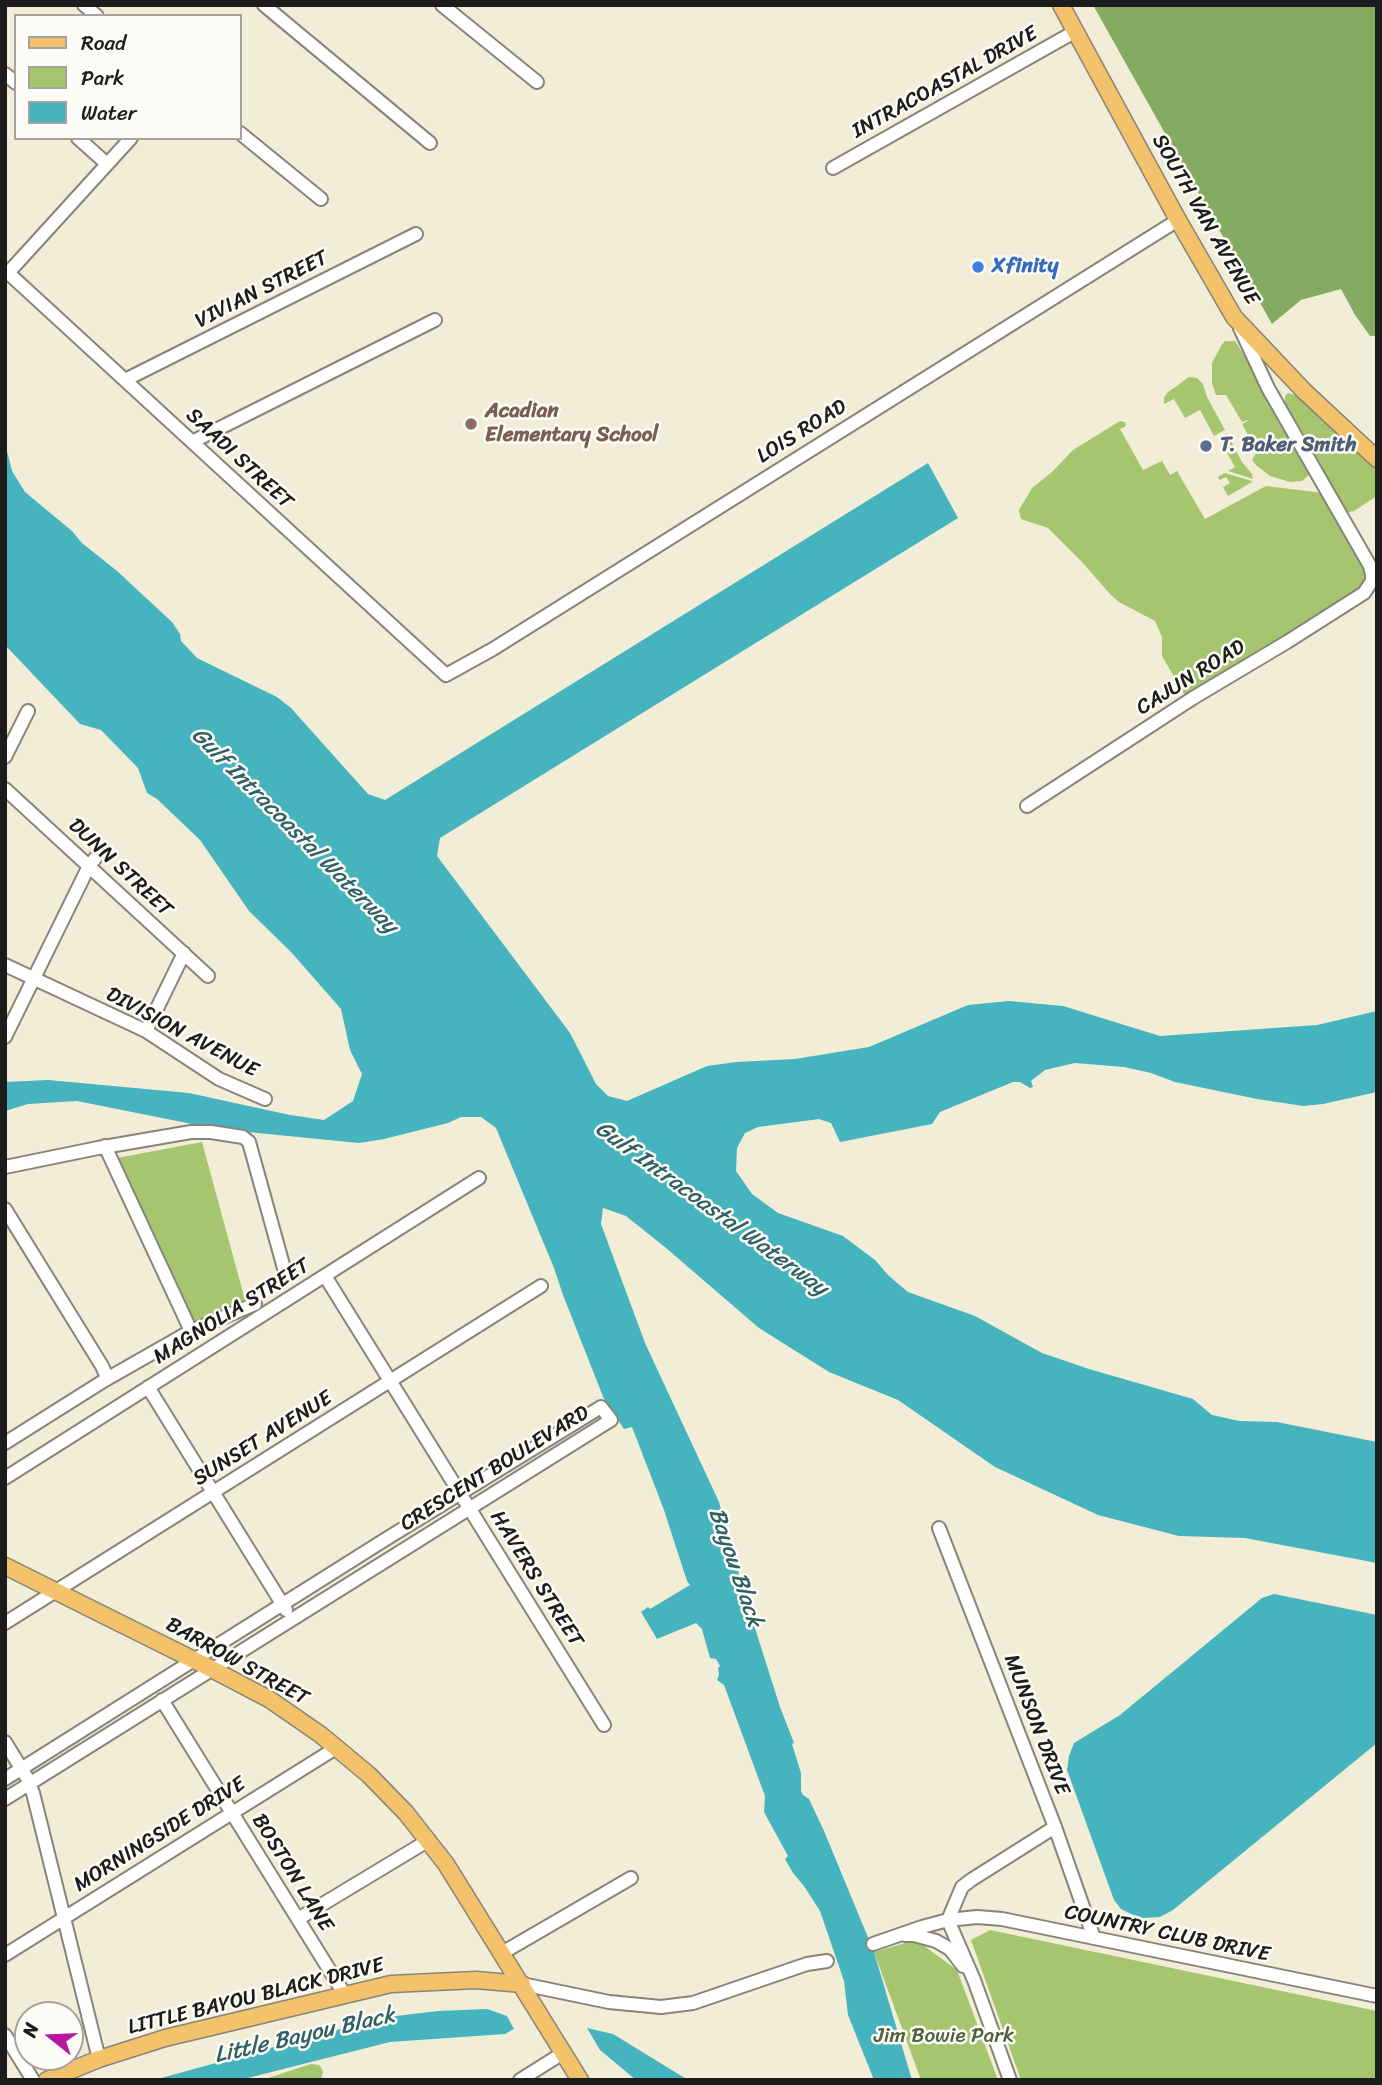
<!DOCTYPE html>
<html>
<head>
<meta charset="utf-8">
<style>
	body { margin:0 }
	#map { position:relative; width:1382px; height:2085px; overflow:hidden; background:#f2edd7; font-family:Sriracha,sans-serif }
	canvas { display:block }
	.frame { position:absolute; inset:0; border:7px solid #1c1c1c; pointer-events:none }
	.legend { position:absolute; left:14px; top:14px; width:228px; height:126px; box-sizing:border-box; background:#fdfcf7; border:2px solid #a3a29f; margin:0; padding:9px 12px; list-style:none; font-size:21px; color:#1c1c1c }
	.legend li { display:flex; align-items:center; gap:14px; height:35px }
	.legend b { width:35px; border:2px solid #a3a29f }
	.north { position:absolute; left:14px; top:2001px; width:70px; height:70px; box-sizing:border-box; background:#fdfcf7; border:2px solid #a3a29f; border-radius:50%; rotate:288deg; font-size:19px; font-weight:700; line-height:28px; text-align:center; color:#1c1c1c }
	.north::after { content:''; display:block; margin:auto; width:24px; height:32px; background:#b5179e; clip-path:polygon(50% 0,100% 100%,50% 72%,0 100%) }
</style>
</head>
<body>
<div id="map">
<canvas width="1382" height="2085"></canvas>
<div class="frame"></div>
<ul class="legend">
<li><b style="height:9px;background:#f3c26a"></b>Road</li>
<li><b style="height:19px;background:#a5c66e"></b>Park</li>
<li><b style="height:19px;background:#45b4be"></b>Water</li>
</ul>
<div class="north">N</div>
</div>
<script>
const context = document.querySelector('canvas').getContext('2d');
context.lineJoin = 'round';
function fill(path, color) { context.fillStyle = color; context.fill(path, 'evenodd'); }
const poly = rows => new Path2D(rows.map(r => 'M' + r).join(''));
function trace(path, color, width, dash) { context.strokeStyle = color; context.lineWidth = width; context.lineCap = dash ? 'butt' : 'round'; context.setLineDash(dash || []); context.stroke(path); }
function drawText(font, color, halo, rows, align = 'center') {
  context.font = font + ' Sriracha,sans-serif'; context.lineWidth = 5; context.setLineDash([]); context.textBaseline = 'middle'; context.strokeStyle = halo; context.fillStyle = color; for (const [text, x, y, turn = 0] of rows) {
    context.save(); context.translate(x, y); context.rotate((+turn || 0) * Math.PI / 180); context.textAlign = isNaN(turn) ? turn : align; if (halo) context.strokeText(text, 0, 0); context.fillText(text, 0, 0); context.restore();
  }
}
fill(poly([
	[1225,341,1235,341,1248,361,1310,474,1302,481,1290,482,1270,476,1257,466,1252,460,1257,451,1242,424,1248,421,1248,420,1242,422,1226,395,1216,395,1212,383,1212,363,1221,346],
	[1189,377,1197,378,1203,384,1207,397,1225,430,1214,436,1200,410,1185,418,1174,399,1164,404,1164,398,1167,393],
	[1288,393,1295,395,1377,467,1377,496,1354,511,1345,513,1289,414,1285,403,1285,396],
	[1120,421,1125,422,1126,426,1120,429,1143,470,1162,461,1170,475,1177,471,1205,519,1266,486,1323,493,1366,569,1367,579,1363,589,1187,699,1162,656,1162,637,1155,621,1119,602,1110,594,1082,562,1048,528,1021,519,1019,510,1032,488,1052,472,1073,450],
	[1227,433,1242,462,1252,474,1253,479,1228,471,1235,467,1221,442,1221,437],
	[1225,473,1252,481,1252,482,1228,496,1223,487,1230,483,1226,477,1220,480,1218,477],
	[202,1142,245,1300,192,1324,117,1158],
	[990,1930,1377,2011,1377,2080,1021,2080,971,1940],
	[916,1940,957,1970,998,2080,921,2080,874,1952],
	[311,2064,319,2065,321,2067,323,2072,321,2080,262,2080]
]), '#a5c66e');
fill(poly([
	[1093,5,1377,5,1377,336,1370,336,1355,315,1341,289,1301,300,1272,324]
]), '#84ab61');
fill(poly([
	[5,443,12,471,25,492,72,531,82,543,117,571,172,622,180,634,181,641,197,658,277,697,291,708,368,794,385,800,928,463,958,518,440,838,437,856,570,1033,596,1084,608,1096,627,1101,707,1066,736,1062,795,1059,869,1047,968,1005,1009,1001,1063,1006,1160,1036,1317,1025,1377,1011,1377,1092,1323,1104,1303,1106,1257,1099,1175,1082,1151,1073,1124,1067,1075,1063,1045,1070,1031,1081,1033,1087,1030,1088,1020,1082,1013,1082,940,1112,932,1124,840,1142,831,1123,819,1119,758,1127,745,1133,737,1148,736,1171,752,1194,778,1213,843,1236,875,1260,889,1276,908,1292,975,1316,1042,1353,1089,1369,1193,1399,1212,1415,1239,1421,1277,1422,1377,1442,1377,1563,1245,1538,1179,1536,1098,1515,995,1467,898,1400,829,1372,759,1328,666,1248,626,1216,603,1208,601,1224,645,1343,719,1502,747,1603,780,1707,794,1743,792,1744,801,1773,801,1791,803,1795,809,1799,824,1831,874,1952,912,2080,874,2080,848,2015,844,1981,820,1911,804,1886,793,1873,785,1859,788,1856,764,1812,765,1796,724,1685,717,1680,719,1675,718,1668,720,1666,716,1659,710,1658,702,1629,696,1623,657,1639,641,1612,648,1607,650,1609,690,1585,687,1581,664,1510,632,1427,624,1429,604,1399,563,1295,554,1268,496,1128,481,1117,461,1117,448,1123,384,1139,359,1143,217,1129,77,1101,28,1104,5,1111,5,1082,48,1080,189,1093,290,1115,324,1120,353,1101,362,1074,350,1050,341,1009,291,952,249,911,200,840,157,799,147,793,138,768,101,730,80,724,5,645],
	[1274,1594,1377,1615,1377,1743,1173,1910,1160,1917,1143,1918,1131,1914,1121,1909,1114,1900,1067,1770,1069,1756,1074,1743,1120,1715,1262,1598],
	[487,2009,507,2016,514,2029,505,2034,390,2042,240,2080,154,2080,325,2033,388,2017,438,2011],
	[587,2028,613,2034,688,2080,636,2080,600,2050]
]), '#45b4be');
const minor = poly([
	[84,5,97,16],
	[264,5,430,143],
	[442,5,537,82],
	[5,74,16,83],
	[240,133,321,199],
	[78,138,107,164],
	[833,168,1076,31],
	[5,270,446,675,493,649,1178,220],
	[8,273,131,138],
	[125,380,416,234],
	[192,442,435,320],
	[5,757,28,711],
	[5,789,208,976],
	[1027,806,1193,698,1287,642,1364,593,1372,581,1372,575,1370,566,1268,388,1240,328],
	[5,965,146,1031,219,1079,265,1099],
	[146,1031,184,953],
	[5,1037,89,866,97,856],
	[105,1146,191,1331],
	[5,1167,98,1148,191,1132,211,1132,243,1137,249,1142,285,1272],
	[5,1209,102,1366,106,1375,105,1380],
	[325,1276,604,1725],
	[148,1387,286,1610],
	[5,1443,105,1380,191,1331,255,1304],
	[5,1478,479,1178],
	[939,1528,1055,1827,1094,1938],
	[5,1623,541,1286],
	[162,1700,345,1995],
	[5,1742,27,1778,33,1793,99,2059],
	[5,1779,386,1539,601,1407,611,1420,5,1799],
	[298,1919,429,1840],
	[905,1935,914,1935,936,1941,950,1949,963,1966],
	[873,1944,922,1927,948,1920,962,1887,971,1880,1055,1827],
	[502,1953,631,1878],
	[5,1955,336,1748],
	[522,1984,609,2002,661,2007,693,2003,807,1964,827,1961],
	[5,2035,33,2080],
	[520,2080,563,2053],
	[1010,2080,974,1980,948,1920,977,1917,1002,1919,1377,1996]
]);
const major = poly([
	[1061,5,1178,220,1234,317,1304,391,1377,459],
	[5,1566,204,1665,269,1699,321,1735,369,1775,406,1813,446,1864,580,2080],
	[47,2080,99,2059,165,2038,391,1984,476,1980,522,1984]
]);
trace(minor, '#87847a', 16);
trace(major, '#87847a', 19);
trace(minor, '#fff', 12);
trace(major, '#f3c26a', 16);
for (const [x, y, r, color] of [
	[978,267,7,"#3f7fe0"],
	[471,424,7,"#8d6e63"],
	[1206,446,7,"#5c6f8a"]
]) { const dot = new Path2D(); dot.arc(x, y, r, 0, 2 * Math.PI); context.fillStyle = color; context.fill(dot); trace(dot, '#fdfcf7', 2.5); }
drawText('21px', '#1c1c1c', '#fdfcf7', [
	["INTRACOASTAL DRIVE",945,83,-29],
	["SOUTH VAN AVENUE",1205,220,60],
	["VIVIAN STREET",262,290,-27],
	["LOIS ROAD",802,432,-32],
	["SAADI STREET",239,459,43],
	["CAJUN ROAD",1191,678,-32],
	["DUNN STREET",120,868,43],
	["DIVISION AVENUE",182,1033,28],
	["MAGNOLIA STREET",232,1312,-32],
	["SUNSET AVENUE",263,1439,-32],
	["CRESCENT BOULEVARD",495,1469,-32],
	["HAVERS STREET",536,1579,58],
	["BARROW STREET",237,1662,29],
	["MUNSON DRIVE",1036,1725,69],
	["MORNINGSIDE DRIVE",160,1835,-32],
	["BOSTON LANE",292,1873,58],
	["COUNTRY CLUB DRIVE",1167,1934,12],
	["LITTLE BAYOU BLACK DRIVE",256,1997,-14]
]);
drawText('bold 21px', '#366cbe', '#fdfcf7', [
	["Xfinity",992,267]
], 'left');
drawText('bold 21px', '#785e54', '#fdfcf7', [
	["Acadian",485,412],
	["Elementary School",485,436]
], 'left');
drawText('bold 21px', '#4e5e75', '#fdfcf7', [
	["T. Baker Smith",1220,446]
], 'left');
drawText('21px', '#53603d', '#fdfcf7', [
	["Jim Bowie Park",944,2037]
]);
drawText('italic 23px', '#2e6065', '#fdfcf7', [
	["Gulf Intracoastal Waterway",294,831,45],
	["Gulf Intracoastal Waterway",711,1209,36],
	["Bayou Black",735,1568,71],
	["Little Bayou Black",305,2036,-13]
]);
</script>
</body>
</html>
